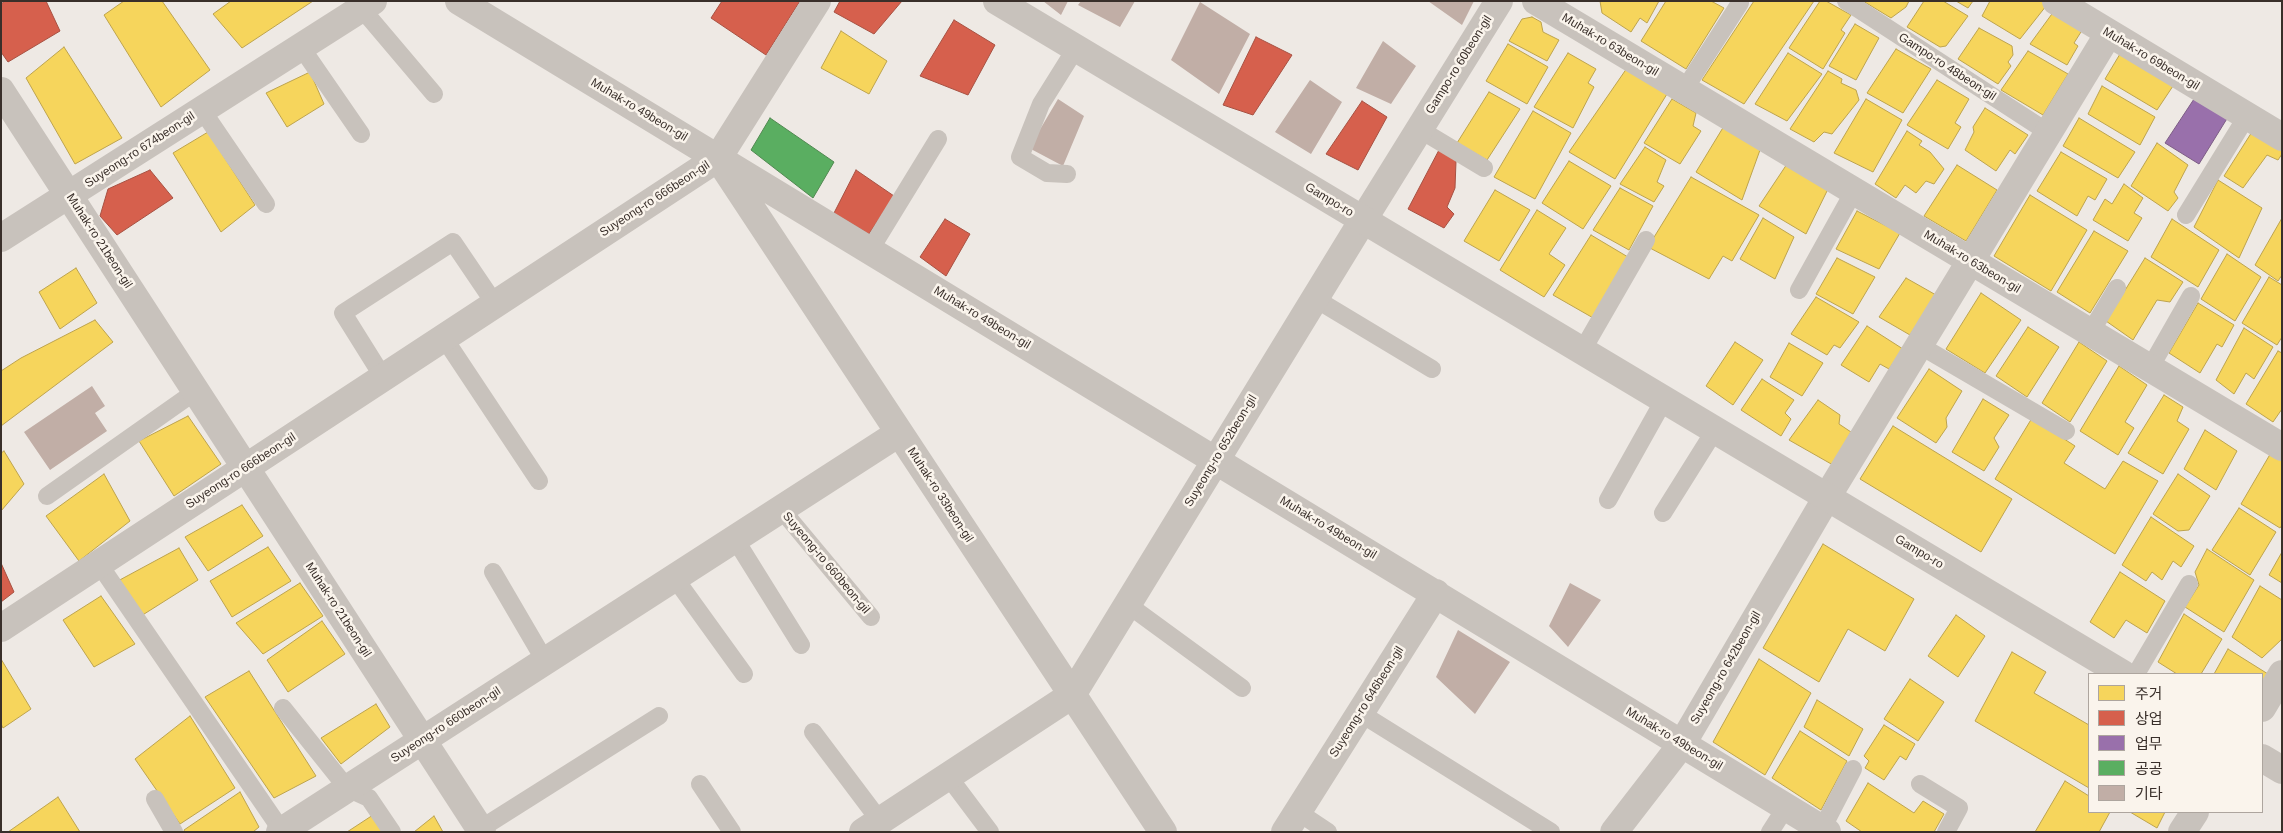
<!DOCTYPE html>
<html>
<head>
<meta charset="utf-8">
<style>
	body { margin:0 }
	#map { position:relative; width:2283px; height:833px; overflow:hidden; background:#eee9e4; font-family:Arial,"Noto Sans KR",sans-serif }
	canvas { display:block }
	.frame { position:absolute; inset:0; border:2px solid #392f2a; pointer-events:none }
	.legend { position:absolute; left:2088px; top:673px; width:175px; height:140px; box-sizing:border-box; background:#faf4ec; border:1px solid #ada59e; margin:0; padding:6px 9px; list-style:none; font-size:15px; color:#392f2a }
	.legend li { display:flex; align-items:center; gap:10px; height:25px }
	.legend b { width:25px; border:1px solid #ada59e }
</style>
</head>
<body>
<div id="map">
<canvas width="2283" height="833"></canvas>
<div class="frame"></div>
<ul class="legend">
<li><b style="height:14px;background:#f6d55c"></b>주거</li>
<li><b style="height:14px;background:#d6604d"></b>상업</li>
<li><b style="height:14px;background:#9970ab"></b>업무</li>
<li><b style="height:14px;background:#5aae61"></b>공공</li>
<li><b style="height:14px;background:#c1aea6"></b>기타</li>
</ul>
</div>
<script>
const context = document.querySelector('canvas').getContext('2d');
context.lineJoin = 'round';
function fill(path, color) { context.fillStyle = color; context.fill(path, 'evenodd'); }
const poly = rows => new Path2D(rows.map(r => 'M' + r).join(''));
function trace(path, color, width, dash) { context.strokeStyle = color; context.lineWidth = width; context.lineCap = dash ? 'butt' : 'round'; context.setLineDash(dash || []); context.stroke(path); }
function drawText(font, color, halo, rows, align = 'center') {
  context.font = font + ' Arial,sans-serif'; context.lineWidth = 5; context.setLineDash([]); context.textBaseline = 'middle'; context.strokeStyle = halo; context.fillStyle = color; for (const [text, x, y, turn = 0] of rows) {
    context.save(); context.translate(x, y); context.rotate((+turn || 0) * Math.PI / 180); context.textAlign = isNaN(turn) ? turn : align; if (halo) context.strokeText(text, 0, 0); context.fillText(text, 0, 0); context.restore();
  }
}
const homes = poly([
	[124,1,162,1,210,70,161,107,104,15,124,1],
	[231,1,313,1,242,48,213,14,231,1],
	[1600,1,1659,1,1647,23,1640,18,1631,32,1602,13,1600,1],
	[1666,1,1711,1,1724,8,1686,69,1641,41,1666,1],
	[1754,1,1814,1,1744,104,1702,80,1754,1],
	[1820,1,1826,1,1851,15,1841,30,1845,33,1823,69,1789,48,1820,1],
	[1863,1,1909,1,1906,7,1891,18,1863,1],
	[1924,1,1943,1,1968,16,1946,46,1940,47,1907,27,1924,1],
	[1956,1,1973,1,1968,8,1956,1],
	[1990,1,2050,1,2020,39,1982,16,1990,1],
	[2057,7,2086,24,2074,43,2078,46,2067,65,2030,44,2057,7],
	[1532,17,1541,22,1543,32,1559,40,1547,61,1509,41,1522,19,1532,17],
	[1855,24,1879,38,1856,80,1829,66,1855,24],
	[1979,28,2012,46,2013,55,2008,62,2011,66,1998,84,1958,59,1979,28],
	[841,31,887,61,869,94,821,68,841,31],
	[1508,44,1548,67,1527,104,1486,81,1508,44],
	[64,47,122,138,75,164,26,78,64,47],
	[1896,49,1931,69,1903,113,1867,93,1896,49],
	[2028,51,2068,74,2043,115,2001,90,2028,51],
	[1568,53,1596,69,1588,83,1594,87,1573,128,1534,107,1568,53],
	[1788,53,1822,74,1787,121,1755,104,1788,53],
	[2120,54,2173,86,2157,110,2105,79,2120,54],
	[1627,68,1667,94,1615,179,1569,152,1627,68],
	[1828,71,1842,79,1841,83,1856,90,1859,100,1832,134,1824,132,1814,142,1790,129,1828,71],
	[310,72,324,104,287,127,266,93,310,72],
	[1937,80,1969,99,1955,123,1961,127,1948,149,1907,125,1937,80],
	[2102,86,2155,117,2140,145,2088,114,2102,86],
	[1489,92,1520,109,1487,160,1457,143,1489,92],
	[1672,99,1696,113,1693,126,1701,131,1680,164,1644,143,1672,99],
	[1866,99,1902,120,1873,172,1834,153,1866,99],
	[1985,108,2028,135,2015,154,2010,150,1996,171,1965,150,1974,132,1973,127,1985,108],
	[1533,111,1571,133,1535,199,1494,177,1533,111],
	[2079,118,2135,152,2118,178,2063,146,2079,118],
	[2257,124,2282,141,2282,154,2278,160,2267,155,2243,188,2224,176,2257,124],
	[1724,126,1760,150,1742,200,1696,172,1724,126],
	[1907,131,1922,141,1919,145,1930,152,1944,169,1934,184,1926,181,1916,193,1905,185,1896,198,1875,184,1907,131],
	[208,132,255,205,221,232,173,153,208,132],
	[2157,143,2188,165,2174,192,2178,198,2168,211,2131,186,2157,143],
	[1645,147,1666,160,1657,182,1664,186,1654,202,1620,184,1645,147],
	[2061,152,2107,179,2095,200,2088,196,2077,216,2037,191,2061,152],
	[1569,161,1611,186,1583,229,1542,203,1569,161],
	[1787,164,1828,189,1806,234,1759,206,1787,164],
	[1957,165,1997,190,1966,241,1924,216,1957,165],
	[1691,177,1759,215,1732,261,1723,256,1709,279,1648,247,1691,177],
	[2218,180,2262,208,2239,258,2194,227,2218,180],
	[2124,184,2143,198,2134,213,2142,218,2128,241,2093,220,2105,199,2112,204,2124,184],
	[1620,188,1653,206,1629,250,1593,230,1620,188],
	[1495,190,1530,210,1499,261,1464,241,1495,190],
	[2030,195,2087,230,2051,291,1994,256,2030,195],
	[1537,210,1566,228,1549,254,1565,265,1544,297,1500,270,1537,210],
	[1857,211,1900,233,1879,269,1836,249,1857,211],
	[1763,218,1794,237,1775,279,1740,259,1763,218],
	[2282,218,2282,275,2278,281,2255,265,2282,218],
	[2172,219,2219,250,2198,287,2151,257,2172,219],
	[2094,231,2128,251,2090,313,2057,292,2094,231],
	[1591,235,1633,260,1595,319,1553,295,1591,235],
	[2227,254,2261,277,2235,321,2201,299,2227,254],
	[1837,258,1875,277,1853,314,1816,294,1837,258],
	[2145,258,2183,282,2170,302,2157,300,2133,340,2106,321,2145,258],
	[76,268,97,303,60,329,39,292,76,268],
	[2269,277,2282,285,2282,337,2277,345,2242,323,2269,277],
	[1906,278,1936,295,1910,335,1879,317,1906,278],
	[1981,293,2021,320,1985,373,1946,349,1981,293],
	[1816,297,1859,322,1840,348,1834,345,1827,355,1791,334,1816,297],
	[2198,303,2234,325,2222,347,2217,344,2200,373,2169,353,2198,303],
	[95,320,113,342,1,426,1,371,21,358,95,320],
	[1867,326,1903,349,1889,369,1880,364,1869,382,1841,365,1867,326],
	[2028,327,2059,347,2027,397,1996,376,2028,327],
	[2244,328,2273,347,2254,379,2246,373,2234,394,2216,380,2244,328],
	[1735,342,1763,360,1733,405,1706,386,1735,342],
	[2079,342,2107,361,2070,422,2042,403,2079,342],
	[1789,343,1823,363,1802,396,1770,377,1789,343],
	[2278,351,2282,353,2282,409,2273,422,2246,404,2278,351],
	[2119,366,2147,385,2125,422,2134,428,2118,455,2080,431,2119,366],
	[1929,369,1962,391,1946,418,1947,427,1936,443,1897,418,1929,369],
	[1762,379,1794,400,1785,413,1791,419,1781,436,1741,410,1762,379],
	[2164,395,2183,407,2177,421,2189,429,2163,474,2128,453,2164,395],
	[1983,399,2009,415,1994,438,1999,447,1984,471,1952,452,1983,399],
	[1818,400,1840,415,1839,424,1851,432,1833,465,1789,440,1818,400],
	[188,416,221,464,174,496,139,441,188,416],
	[2032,418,2075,446,2064,463,2105,489,2123,461,2158,481,2115,554,1995,479,2032,418],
	[1893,426,2012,499,1981,552,1860,479,1893,426],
	[2205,430,2237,451,2216,490,2184,469,2205,430],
	[4,451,24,484,1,511,1,453,4,451],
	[2272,451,2282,457,2282,525,2280,528,2241,504,2272,451],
	[104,474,130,521,79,561,46,516,104,474],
	[2178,474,2210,496,2189,530,2178,531,2153,514,2178,474],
	[242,505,263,536,208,571,185,537,242,505],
	[2239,508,2276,532,2250,575,2212,550,2239,508],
	[2151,517,2194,546,2181,567,2173,561,2162,580,2152,572,2146,581,2122,565,2151,517],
	[1823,544,1914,599,1885,651,1848,629,1819,682,1763,648,1823,544],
	[268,547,291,581,232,617,210,581,268,547],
	[179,548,198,580,141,616,116,582,179,548],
	[2207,549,2254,580,2224,632,2185,607,2199,585,2195,572,2207,549],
	[2282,552,2282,583,2269,575,2282,552],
	[2120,572,2165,601,2147,633,2126,620,2114,638,2090,622,2120,572],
	[300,583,323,616,263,654,236,623,300,583],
	[2260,586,2282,600,2282,639,2262,658,2232,637,2260,586],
	[101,596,135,644,94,667,63,620,101,596],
	[2184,614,2222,639,2201,674,2177,674,2158,662,2184,614],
	[1956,615,1985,636,1958,677,1928,656,1956,615],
	[322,621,345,654,288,692,267,660,322,621],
	[2228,649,2268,674,2262,687,2262,674,2214,674,2228,649],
	[2012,652,2046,672,2034,693,2089,725,2089,788,1975,721,2012,652],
	[1,659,31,709,3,728,1,724,1,659],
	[1759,659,1811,693,1765,775,1713,742,1759,659],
	[249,671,316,776,274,798,205,697,249,671],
	[1910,679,1944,702,1918,741,1884,719,1910,679],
	[1817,700,1863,729,1849,756,1804,727,1817,700],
	[376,704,390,727,341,764,321,738,376,704],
	[190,716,235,788,180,824,135,759,190,716],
	[1884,725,1915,744,1906,760,1900,756,1884,780,1865,768,1869,761,1864,756,1884,725],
	[1800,731,1847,761,1821,810,1772,778,1800,731],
	[2065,781,2089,796,2089,812,2110,812,2099,832,2035,832,2065,781],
	[1868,783,1914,813,1923,801,1944,814,1934,832,1862,832,1846,821,1868,783],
	[240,792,259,827,253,832,185,832,184,830,240,792],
	[58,797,80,832,8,832,58,797],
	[2130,812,2165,812,2157,828,2130,812],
	[373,815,384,832,347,832,373,815],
	[434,816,443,832,414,832,434,816]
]);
fill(homes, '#f6d55c');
trace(homes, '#bda34d', 1);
const shops = poly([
	[5,1,46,1,60,31,8,62,1,52,1,4,5,1],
	[722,1,800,1,766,55,711,18,722,1],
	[840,1,902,1,874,34,834,12,840,1],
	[954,20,995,45,968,95,920,76,954,20],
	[1256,37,1292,55,1253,115,1223,105,1256,37],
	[1362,101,1387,117,1358,170,1326,154,1362,101],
	[1439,150,1456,161,1455,188,1447,207,1454,214,1444,228,1408,209,1439,150],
	[150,170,173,198,117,235,100,216,108,189,150,170],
	[856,170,894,196,869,234,834,213,856,170],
	[945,219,970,234,946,276,920,257,945,219],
	[1,563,14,592,1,602,1,563]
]);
fill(shops, '#d6604d');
trace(shops, '#a75142', 1);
const offices = poly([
	[2196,96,2228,117,2199,164,2165,143,2196,96]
]);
fill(offices, '#9970ab');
trace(offices, '#7c5c84', 1);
const public = poly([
	[770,118,834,162,813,198,751,150,770,118]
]);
fill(public, '#5aae61');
trace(public, '#508850', 1);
fill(poly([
	[1043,1,1068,1,1061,15],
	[1081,1,1135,1,1120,27,1078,5],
	[1428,1,1474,1,1462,25],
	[1200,2,1250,34,1219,94,1171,60],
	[1383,41,1416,66,1391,104,1356,88],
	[1310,80,1342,102,1311,154,1275,132],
	[1058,99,1084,116,1063,166,1029,148],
	[92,386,105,406,95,413,107,431,50,470,24,432],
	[1570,583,1601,600,1568,647,1549,626],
	[1458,630,1510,662,1475,714,1436,677]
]), '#c1aea6');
trace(poly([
	[1846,1,2049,133],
	[362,9,434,94],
	[301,47,361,134],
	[1684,90,1740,3],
	[202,110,266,204],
	[1419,129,1484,168],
	[1067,174,1047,173,1020,157,1041,104,1076,48],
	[2186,215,2247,116],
	[870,250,938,139],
	[1799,290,1854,191],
	[1314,298,1432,369],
	[2090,333,2117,288],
	[444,338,539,481],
	[1919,345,2066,431],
	[1582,351,1646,240],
	[2150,368,2191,296],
	[383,377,343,313,453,242,495,304],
	[47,496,196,391],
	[1608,500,1664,400],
	[781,509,871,617],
	[1663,513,1715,430],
	[735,539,801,645],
	[99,564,282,831],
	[493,572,545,661],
	[674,577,744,674],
	[1127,604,1242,688],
	[2136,674,2189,584],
	[283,708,347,788,369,798,392,832],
	[1360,713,1551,832],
	[813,732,880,821],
	[948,776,990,832],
	[700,784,732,832],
	[1920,784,1959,808,1946,832],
	[155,799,174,832],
	[1298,812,1328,832],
	[480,829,659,716],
	[1822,829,1853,769],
	[1770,832,1786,807]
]), '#c8c2bc', 18);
trace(poly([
	[459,1,1827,832],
	[1536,1,2282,447],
	[2056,1,2282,137],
	[1,91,482,832],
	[722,164,1163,832],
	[1,238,373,1],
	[1,628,718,158,817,1],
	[2262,708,2282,674],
	[280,832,899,433],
	[863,832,1072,695,1363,220,1499,1],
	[1285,832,1436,593],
	[1614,832,1682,744,1827,497,2109,33],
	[2182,832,2195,812]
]), '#c8c2bc', 28);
trace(poly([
	[997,1,2123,674],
	[2262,758,2282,770]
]), '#c8c2bc', 28);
drawText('12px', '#392f2a', '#faf4ec', [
	["Muhak-ro 63beon-gil",1610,45,31],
	["Muhak-ro 69beon-gil",2151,59,31],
	["Gampo-ro 60beon-gil",1459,65,-58],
	["Gampo-ro 48beon-gil",1947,67,33],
	["Muhak-ro 49beon-gil",639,110,31],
	["Suyeong-ro 674beon-gil",140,150,-33],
	["Suyeong-ro 666beon-gil",655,199,-33],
	["Gampo-ro",1329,200,31],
	["Muhak-ro 21beon-gil",99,241,57],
	["Muhak-ro 63beon-gil",1972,262,31],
	["Muhak-ro 49beon-gil",982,318,31],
	["Suyeong-ro 652beon-gil",1221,451,-59],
	["Suyeong-ro 666beon-gil",241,471,-33],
	["Muhak-ro 33beon-gil",940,495,57],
	["Muhak-ro 49beon-gil",1328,528,31],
	["Gampo-ro",1919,552,31],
	["Suyeong-ro 660beon-gil",826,563,50],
	["Muhak-ro 21beon-gil",338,610,57],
	["Suyeong-ro 642beon-gil",1726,668,-60],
	["Suyeong-ro 646beon-gil",1367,702,-58],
	["Suyeong-ro 660beon-gil",446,725,-33],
	["Muhak-ro 49beon-gil",1674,739,31]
]);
</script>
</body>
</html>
